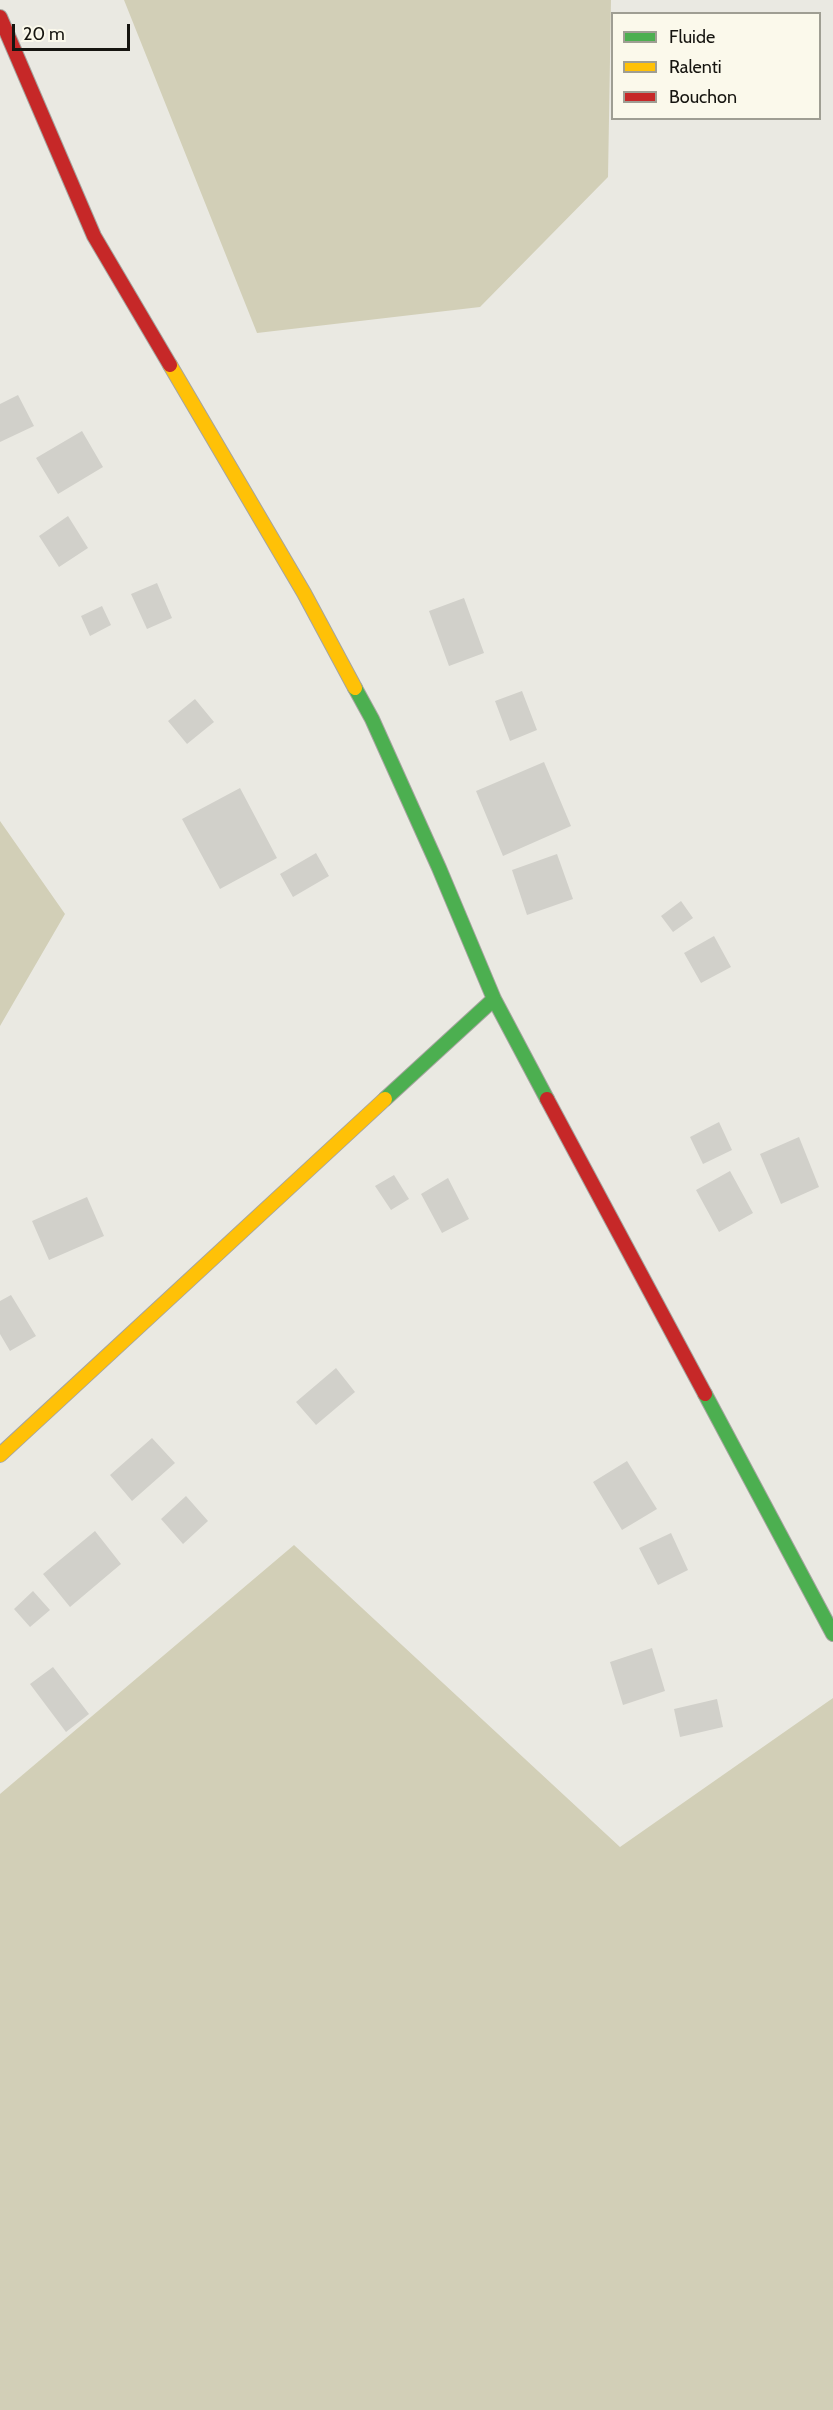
<!DOCTYPE html>
<html>
<head>
<meta charset="utf-8">
<style>
	body { margin:0 }
	#map { position:relative; width:833px; height:2410px; overflow:hidden; background:#eae9e2; font-family:Cabin,sans-serif }
	canvas { display:block }
	.legend { position:absolute; left:611px; top:12px; width:210px; height:108px; box-sizing:border-box; background:#fbf9eb; border:2px solid #9f9e93; margin:0; padding:8px 10px; list-style:none; font-size:18px; color:#161510 }
	.legend li { display:flex; align-items:center; gap:12px; height:30px }
	.legend b { width:30px; border:2px solid #9f9e93 }
	.scale { position:absolute; left:12px; top:24px; width:118px; height:27px; box-sizing:border-box; border:3px solid #161510; border-top:0; padding-left:8px; font-size:18px; line-height:21px; white-space:nowrap; color:#161510; -webkit-text-stroke:4px #fbf9eb; paint-order:stroke }
</style>
</head>
<body>
<div id="map">
<canvas width="833" height="2410"></canvas>
<ul class="legend">
<li><b style="height:8px;background:#4caf50"></b>Fluide</li>
<li><b style="height:8px;background:#ffc107"></b>Ralenti</li>
<li><b style="height:8px;background:#c62828"></b>Bouchon</li>
</ul>
<div class="scale">20 m</div>
</div>
<script>
const context = document.querySelector('canvas').getContext('2d');
context.lineJoin = 'round';
function fill(path, color) { context.fillStyle = color; context.fill(path, 'evenodd'); }
const poly = rows => new Path2D(rows.map(r => 'M' + r).join(''));
function trace(path, color, width, dash) { context.strokeStyle = color; context.lineWidth = width; context.lineCap = dash ? 'butt' : 'round'; context.setLineDash(dash || []); context.stroke(path); }
fill(poly([
	[124,0,611,0,608,177,480,307,257,333],
	[0,821,65,914,0,1026],
	[294,1545,620,1847,833,1698,833,2410,0,2410,0,1794]
]), '#d2cfb7');
fill(poly([
	[18,395,34,426,0,442,0,404],
	[82,431,103,467,58,494,36,458],
	[68,516,88,548,59,567,39,536],
	[157,583,172,618,147,629,131,594],
	[464,598,484,653,449,666,429,611],
	[102,606,111,625,90,636,81,616],
	[522,691,537,730,510,741,495,701],
	[195,699,214,722,187,744,168,721],
	[544,762,571,826,503,856,476,791],
	[240,788,277,858,220,889,182,819],
	[316,853,329,876,293,897,280,874],
	[557,854,573,899,527,915,512,870],
	[681,901,693,918,673,932,661,916],
	[714,936,731,967,701,983,684,953],
	[719,1122,732,1150,703,1164,690,1137],
	[799,1137,819,1187,781,1204,760,1154],
	[730,1171,753,1213,719,1232,696,1190],
	[394,1175,409,1199,391,1210,375,1186],
	[448,1178,469,1219,442,1233,421,1194],
	[87,1197,104,1236,49,1260,32,1221],
	[11,1295,36,1336,10,1351,0,1334,0,1301],
	[336,1368,355,1392,316,1425,296,1402],
	[152,1438,175,1463,132,1501,110,1475],
	[627,1461,657,1509,622,1530,593,1482],
	[186,1496,208,1521,183,1544,161,1519],
	[95,1531,121,1564,70,1607,43,1574],
	[671,1533,688,1570,658,1585,639,1548],
	[33,1591,50,1610,30,1627,14,1609],
	[652,1648,665,1691,623,1705,610,1662],
	[53,1667,89,1714,66,1732,30,1684],
	[717,1699,723,1727,680,1737,674,1709]
]), '#d1d0ca');
const fast = poly([
	[355,688,372,719,439,868,494,999,547,1099],
	[385,1099,494,999],
	[705,1394,833,1634]
]);
const slow = poly([
	[170,365,304,593,355,688],
	[0,1455,385,1099]
]);
const jam = poly([
	[0,17,94,236,170,365],
	[547,1099,705,1394]
]);
trace(fast, '#a5a49f', 16);
trace(slow, '#a5a49f', 16);
trace(jam, '#a5a49f', 16);
trace(fast, '#4caf50', 14);
trace(slow, '#ffc107', 14);
trace(jam, '#c62828', 14);
</script>
</body>
</html>
